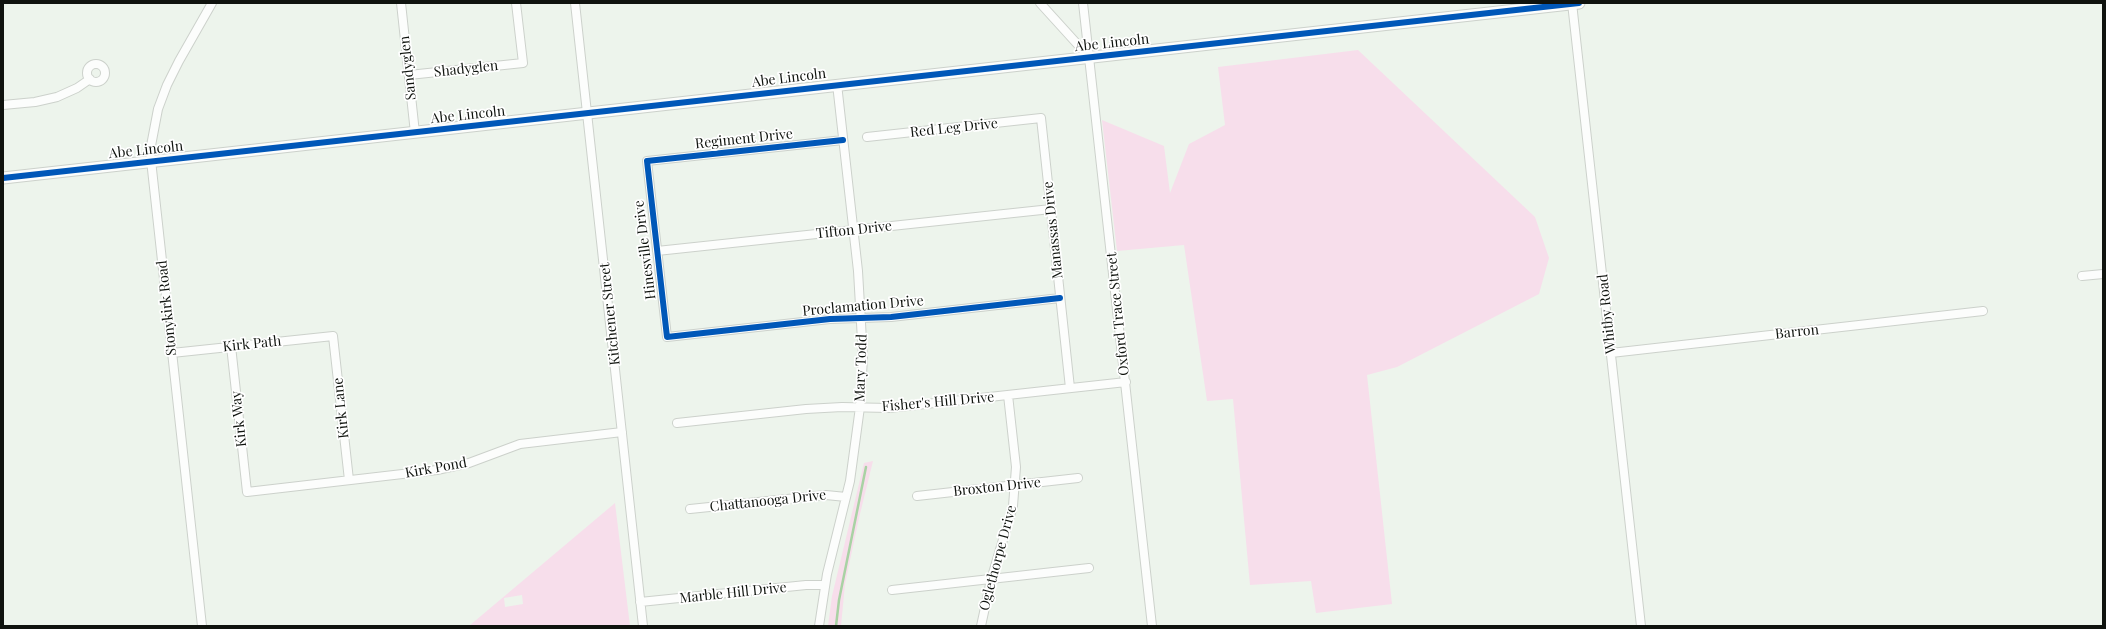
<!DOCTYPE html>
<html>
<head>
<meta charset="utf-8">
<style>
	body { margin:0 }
	#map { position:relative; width:2106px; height:629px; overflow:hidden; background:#edf4ec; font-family:"Playfair Display",serif }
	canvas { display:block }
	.frame { position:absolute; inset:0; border:4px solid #0f130e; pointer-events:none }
</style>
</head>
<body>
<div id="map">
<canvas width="2106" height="629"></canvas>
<div class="frame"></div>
</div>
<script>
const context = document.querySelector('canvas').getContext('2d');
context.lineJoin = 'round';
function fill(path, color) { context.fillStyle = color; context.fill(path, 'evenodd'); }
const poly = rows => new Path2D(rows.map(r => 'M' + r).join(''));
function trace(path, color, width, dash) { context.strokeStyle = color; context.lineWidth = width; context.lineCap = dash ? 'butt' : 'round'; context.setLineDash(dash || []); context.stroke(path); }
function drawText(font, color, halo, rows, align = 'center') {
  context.font = font + ' "Playfair Display",serif'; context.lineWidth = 3.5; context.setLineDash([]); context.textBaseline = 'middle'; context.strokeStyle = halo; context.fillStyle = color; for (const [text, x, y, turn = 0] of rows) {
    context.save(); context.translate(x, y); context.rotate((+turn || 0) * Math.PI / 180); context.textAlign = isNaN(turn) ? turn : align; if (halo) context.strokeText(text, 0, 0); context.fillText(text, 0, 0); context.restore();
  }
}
fill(poly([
	[1358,50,1535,217,1549,258,1539,294,1397,367,1367,375,1392,604,1316,613,1311,581,1250,585,1233,399,1207,401,1184,245,1117,251,1102,120,1164,146,1170,193,1189,144,1225,125,1218,67],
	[873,461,859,518,845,584,841,626,828,626,832,596,864,463],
	[615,503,630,626,469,626],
	[522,595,523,604,505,607,504,598]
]), '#f7deeb');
trace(poly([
	[836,626,839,600,866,467]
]), '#a9d2a4', 2.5);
const street = poly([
	[401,3,415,133],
	[575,3,643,626],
	[1040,3,1089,57],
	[1083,3,1152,626],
	[1572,3,1641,626],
	'87 73a9 9 0 1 1 18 0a9 9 0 1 1-18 0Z',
	[409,75,523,63,516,3],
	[3,105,35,102,57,97,77,88,90,79],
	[867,137,1041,118,1070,388],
	[843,140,647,161,667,337,830,319,891,317,1060,298],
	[657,251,1051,209],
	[2082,276,2103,274],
	[231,346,247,492,437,470,469,463,520,444,622,432],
	[172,353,333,336,349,480],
	[1611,353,1983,311],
	[677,423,806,409,842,407,889,408,1126,382],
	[917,496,1078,478],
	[690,509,826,495,846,497],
	[892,590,1089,568],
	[640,602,806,585,825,585],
	[202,626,150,151,158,109,167,85,179,61,212,3],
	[819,626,827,574,850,481,860,407,863,358,858,271,837,84],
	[981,626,991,580,1013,506,1016,467,1008,395]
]);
const secondary = poly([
	[3,178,1579,3]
]);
trace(street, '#ccd1cb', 10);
trace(secondary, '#ccd1cb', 13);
trace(street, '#fcfdfc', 8);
trace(secondary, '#fcfdfc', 11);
trace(poly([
	[843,140,647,161,667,337,830,319,891,317,1060,298],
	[3,178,1579,3]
]), '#0057b8', 6);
drawText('14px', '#0f130e', '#fff', [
	["Abe Lincoln",1112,43,-6],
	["Sandyglen",408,68,-96],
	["Shadyglen",466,69,-6],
	["Abe Lincoln",789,78,-7],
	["Abe Lincoln",468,115,-6],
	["Red Leg Drive",954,128,-6],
	["Regiment Drive",744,139,-6],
	["Abe Lincoln",146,150,-6],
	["Tifton Drive",854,230,-6],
	["Manassas Drive",1053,230,-96],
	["Hinesville Drive",645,250,-97],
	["Proclamation Drive",863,306,-5],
	["Stonykirk Road",167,308,-96],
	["Kitchener Street",610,314,-96],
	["Oxford Trace Street",1118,314,-96],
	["Whitby Road",1607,314,-96],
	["Barron",1797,332,-6],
	["Kirk Path",252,344,-6],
	["Mary Todd",861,368,-88],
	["Fisher's Hill Drive",938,402,-5],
	["Kirk Lane",341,408,-96],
	["Kirk Way",239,419,-96],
	["Kirk Pond",436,468,-10],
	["Broxton Drive",997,487,-6],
	["Chattanooga Drive",768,501,-6],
	["Oglethorpe Drive",998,558,-75],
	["Marble Hill Drive",733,593,-6]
]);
</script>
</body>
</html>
